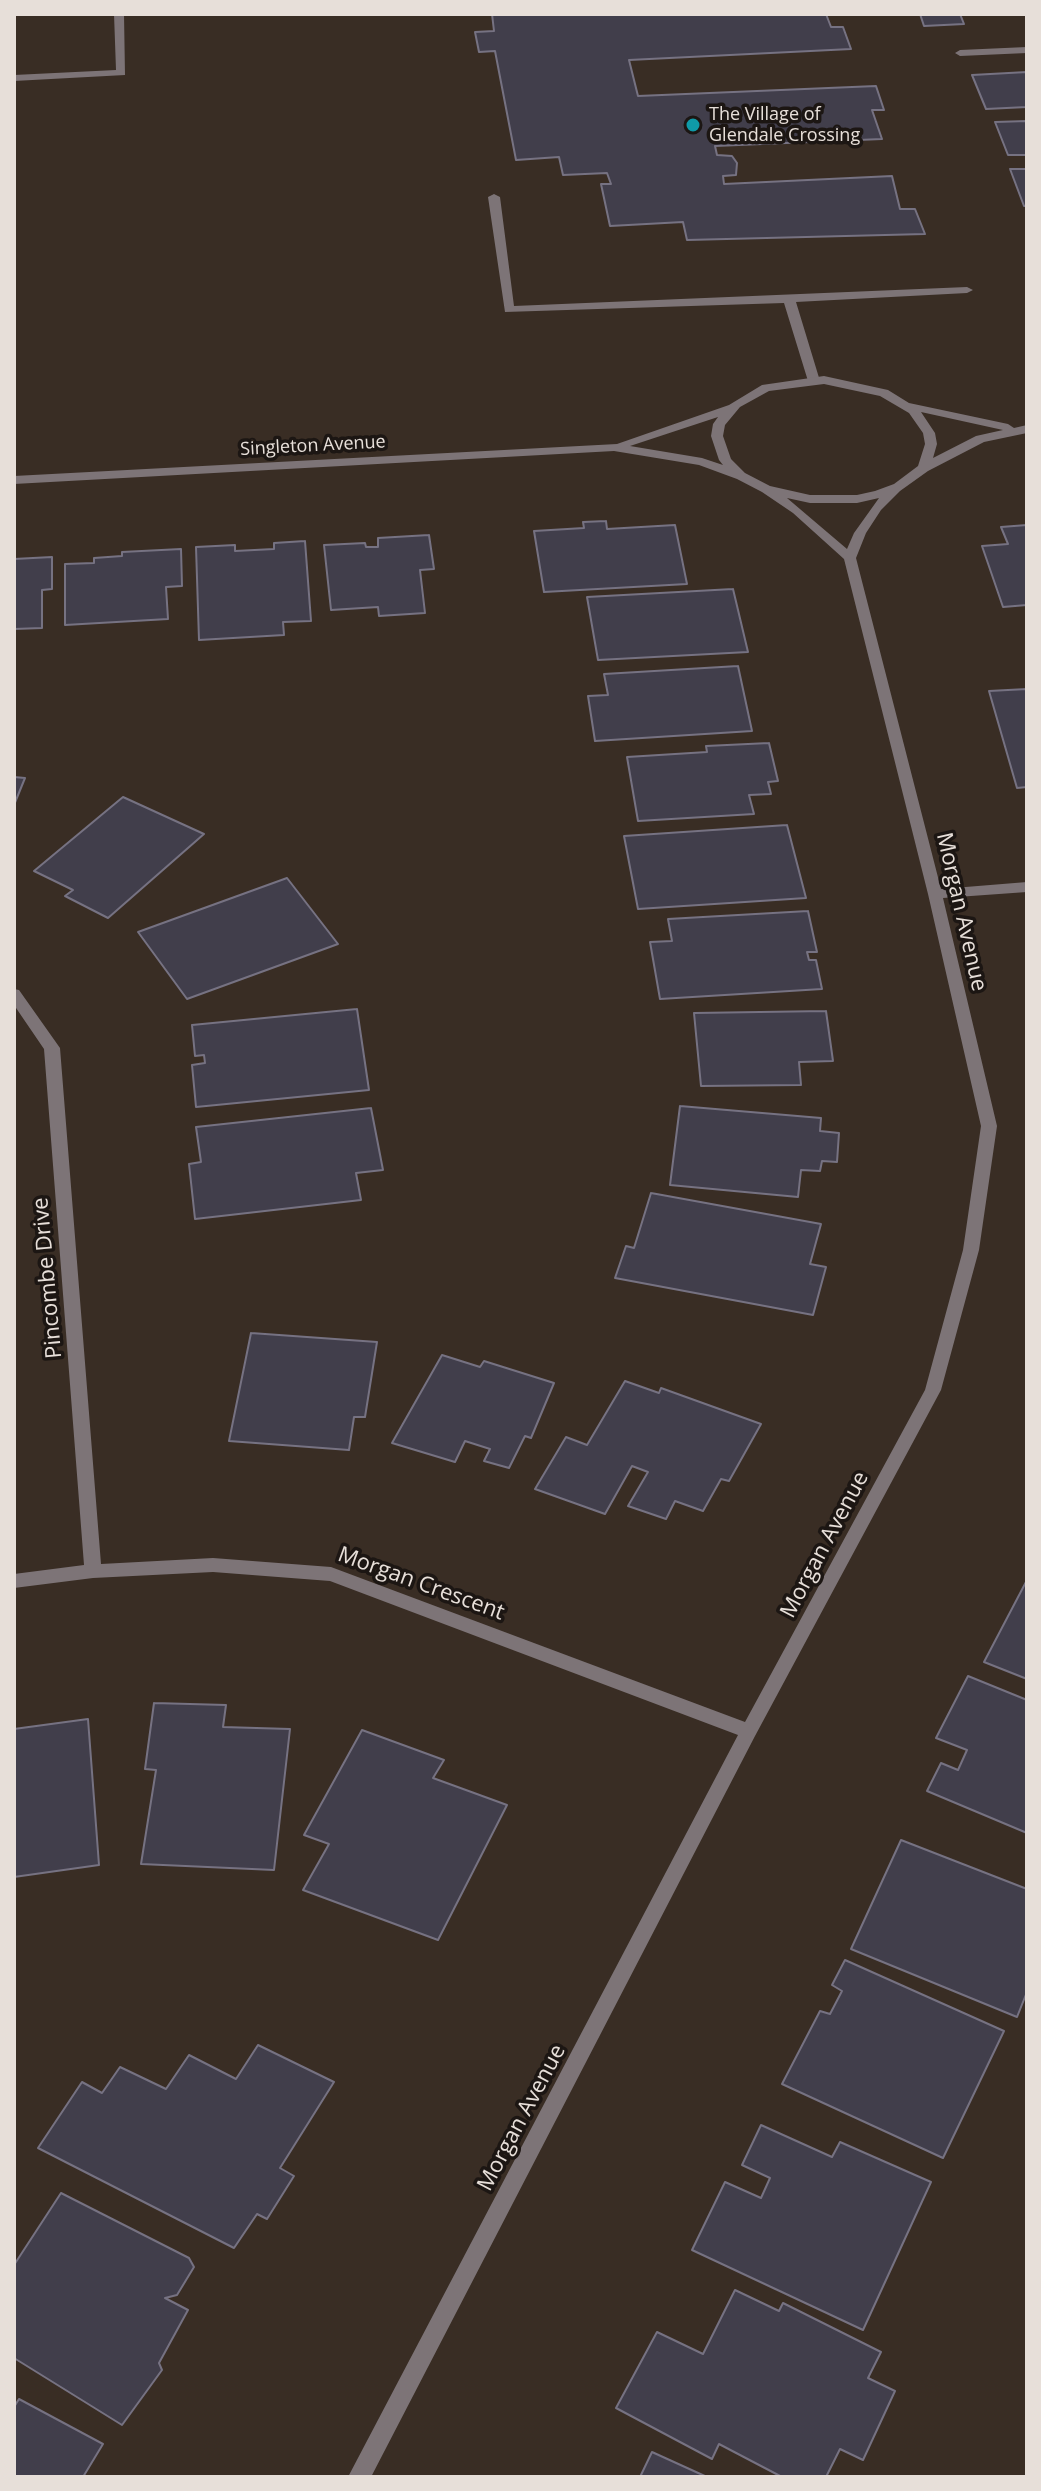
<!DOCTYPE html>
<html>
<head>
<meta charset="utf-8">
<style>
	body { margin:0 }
	#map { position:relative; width:1041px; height:2491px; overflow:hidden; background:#392d24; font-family:"Open Sans",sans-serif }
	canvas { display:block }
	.frame { position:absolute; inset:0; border:16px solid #e7dfd9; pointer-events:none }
</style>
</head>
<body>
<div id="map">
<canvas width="1041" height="2491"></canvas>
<div class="frame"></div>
</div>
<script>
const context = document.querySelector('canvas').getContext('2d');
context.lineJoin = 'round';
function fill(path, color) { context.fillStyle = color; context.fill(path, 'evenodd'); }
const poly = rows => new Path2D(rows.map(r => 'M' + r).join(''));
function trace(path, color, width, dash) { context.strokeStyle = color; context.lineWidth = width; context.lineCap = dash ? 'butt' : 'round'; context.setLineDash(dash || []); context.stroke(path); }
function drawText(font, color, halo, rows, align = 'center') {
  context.font = font + ' "Open Sans",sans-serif'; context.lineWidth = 7; context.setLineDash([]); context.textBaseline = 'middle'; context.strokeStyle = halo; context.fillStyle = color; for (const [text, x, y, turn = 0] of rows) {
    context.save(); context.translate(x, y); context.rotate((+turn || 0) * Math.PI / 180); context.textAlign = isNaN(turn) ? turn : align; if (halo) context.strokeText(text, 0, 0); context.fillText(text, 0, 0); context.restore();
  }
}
const building = poly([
	[492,14,826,14,831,27,843,27,851,49,629,60,638,96,876,86,884,110,872,110,882,139,715,146,717,155,732,156,737,163,736,175,723,176,724,184,892,176,900,209,915,209,925,234,687,240,683,222,610,226,601,184,611,184,607,173,563,175,559,157,516,160,495,51,479,52,475,32,494,31,492,14],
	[920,14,960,14,964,24,924,26,920,14],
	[1027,72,1027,107,986,109,972,75,1027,72],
	[1027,121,1027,155,1008,155,995,122,1027,121],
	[1010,169,1027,169,1027,206,1024,206,1010,169],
	[606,521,607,529,675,525,687,584,544,592,534,531,584,528,583,522,606,521],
	[1027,525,1027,605,1003,607,982,546,1008,544,1001,527,1027,525],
	[429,535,434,569,420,570,425,613,379,616,378,607,331,610,324,545,365,543,366,547,378,547,378,538,429,535],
	[305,541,311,621,283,622,284,635,199,640,196,547,235,545,235,551,274,549,274,543,305,541],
	[181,549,182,586,166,587,168,619,65,625,65,564,94,563,94,558,122,556,122,552,181,549],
	[52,557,52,589,42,590,42,628,14,629,14,634,14,559,52,557],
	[733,589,748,652,598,660,587,597,733,589],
	[738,666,752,731,595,741,588,696,608,695,604,674,738,666],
	[1027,689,1027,787,1017,788,989,691,1027,689],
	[769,743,778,781,768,782,771,794,749,795,754,814,638,821,627,757,707,752,706,746,769,743],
	[14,777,25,778,14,805,14,777],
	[123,797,204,834,108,918,65,896,73,890,34,871,123,797],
	[787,825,806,898,638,909,624,836,787,825],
	[287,878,338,944,187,999,138,932,287,878],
	[808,911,817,952,807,952,809,960,816,960,822,989,660,999,650,942,672,941,668,919,808,911],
	[357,1009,369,1090,196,1107,192,1065,205,1063,204,1055,195,1056,192,1025,357,1009],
	[826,1011,833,1061,799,1062,801,1085,701,1086,694,1013,826,1011],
	[680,1106,821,1118,820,1131,839,1133,837,1162,822,1161,820,1171,801,1170,798,1197,670,1185,680,1106],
	[371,1108,383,1170,356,1173,361,1200,195,1219,189,1164,201,1162,196,1127,371,1108],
	[651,1193,821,1224,810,1264,826,1267,813,1315,615,1278,626,1246,634,1248,651,1193],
	[251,1333,377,1342,365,1417,354,1417,349,1450,229,1441,251,1333],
	[442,1355,480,1367,484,1361,554,1383,531,1438,525,1436,509,1468,484,1461,490,1449,465,1441,455,1462,392,1443,442,1355],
	[625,1381,659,1393,661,1388,761,1424,729,1481,721,1479,703,1511,675,1501,666,1519,628,1506,648,1472,632,1466,605,1514,535,1489,566,1437,587,1445,625,1381],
	[1027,1580,1027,1679,984,1662,1027,1580],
	[968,1676,1027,1700,1027,1833,927,1791,941,1763,958,1770,967,1750,936,1738,968,1676],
	[154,1703,226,1705,223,1727,290,1729,274,1870,141,1864,156,1770,145,1769,154,1703],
	[88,1719,99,1865,14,1877,14,1729,88,1719],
	[362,1730,444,1760,433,1778,507,1805,438,1940,303,1890,329,1844,304,1835,362,1730],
	[901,1840,1027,1889,1027,1992,1017,2017,851,1949,901,1840],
	[845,1960,1004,2031,943,2158,782,2084,820,2011,830,2014,842,1991,832,1985,845,1960],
	[258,2045,334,2082,280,2168,294,2176,267,2219,257,2214,234,2248,38,2148,82,2082,102,2093,120,2067,166,2089,189,2055,236,2079,258,2045],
	[761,2125,832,2157,840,2142,931,2182,863,2330,692,2250,725,2182,761,2198,770,2178,742,2165,761,2125],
	[61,2193,189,2258,194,2267,177,2295,165,2298,188,2310,159,2363,162,2370,122,2425,14,2358,14,2265,61,2193],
	[735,2290,779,2311,783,2303,881,2352,868,2378,895,2391,863,2460,840,2449,826,2477,782,2477,719,2444,712,2459,616,2408,657,2332,703,2354,735,2290],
	[19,2399,103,2444,83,2477,14,2477,14,2407,19,2399],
	[652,2452,707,2477,640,2477,652,2452]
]);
fill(building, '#413e4b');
trace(building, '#767282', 2);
fill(poly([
	[114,14,124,14,125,75,14,81,14,75,116,70,114,14],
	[1027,47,1027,53,960,56,955,53,960,50,1027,47],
	[494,194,500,197,514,306,967,287,973,290,967,293,796,302,820,381,814,385,808,381,784,303,505,312,488,197,494,194]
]), '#7d7477');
fill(poly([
	[824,376,888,390,909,403,1008,424,1014,428,1027,425,1027,433,984,442,928,471,900,491,881,510,866,533,856,558,941,889,1027,882,1027,892,943,898,997,1126,979,1250,941,1390,755,1736,371,2477,348,2477,738,1735,330,1581,213,1572,93,1578,14,1588,14,1574,84,1565,44,1049,14,1005,14,989,19,990,60,1048,101,1564,213,1558,331,1567,745,1722,925,1390,963,1250,981,1126,928,894,844,559,793,513,762,492,737,479,699,465,614,451,14,484,14,476,617,444,729,405,762,385,824,376],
	[824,384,880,396,909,413,923,433,925,444,918,466,894,484,875,491,857,495,810,495,770,486,745,473,731,459,723,436,725,425,740,407,769,391,824,384],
	[921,412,1003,430,976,436,933,458,937,444,935,433,921,412],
	[718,417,713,424,711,436,719,460,723,465,702,458,630,446,718,417],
	[787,498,810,503,857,503,879,498,854,533,847,549,787,498]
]), '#7d7477');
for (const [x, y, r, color] of [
	[693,125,8,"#0f9aa8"]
]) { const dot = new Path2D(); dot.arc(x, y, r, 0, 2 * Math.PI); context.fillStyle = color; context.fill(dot); trace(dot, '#1c1613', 3); }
drawText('18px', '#e7dfd9', '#1c1613', [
	["The Village of",709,115],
	["Glendale Crossing",709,136]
], 'left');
drawText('18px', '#e7dfd9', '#1c1613', [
	["Singleton Avenue",313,446,-3]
]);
drawText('22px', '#e7dfd9', '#1c1613', [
	["Morgan Avenue",961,912,77],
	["Pincombe Drive",48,1278,-95],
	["Morgan Avenue",825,1545,-62],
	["Morgan Crescent",421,1584,20],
	["Morgan Avenue",522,2118,-62]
]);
</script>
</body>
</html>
